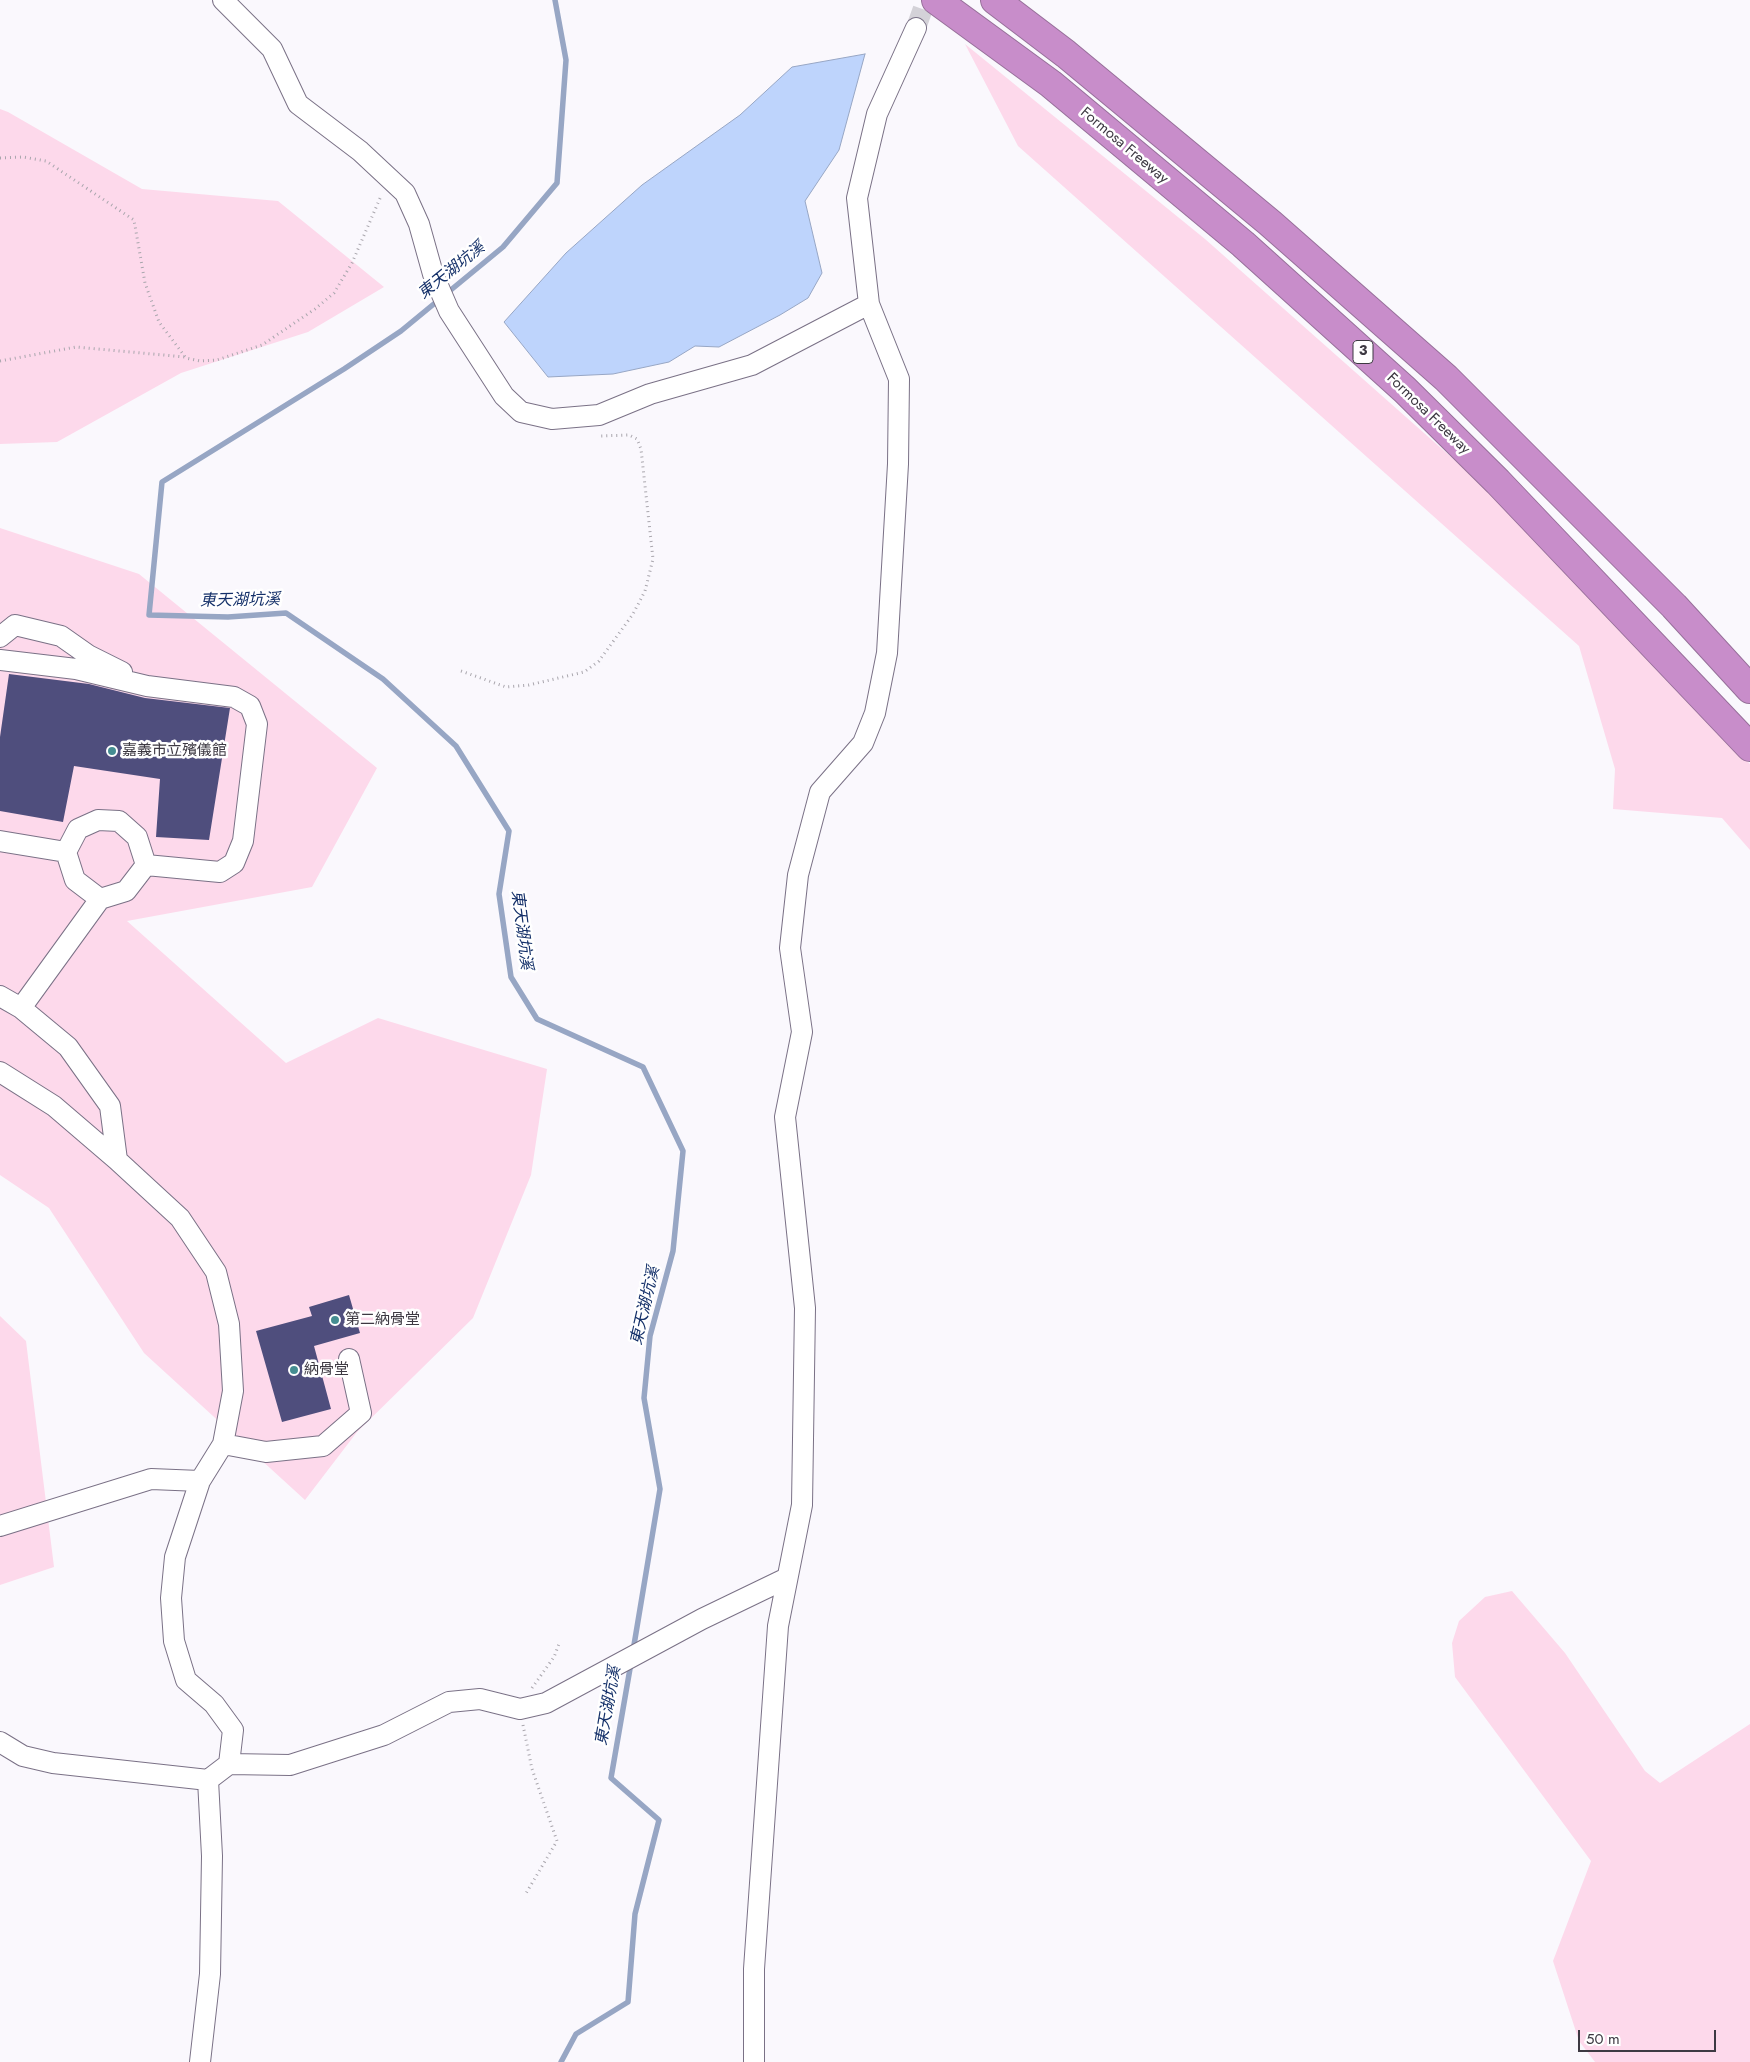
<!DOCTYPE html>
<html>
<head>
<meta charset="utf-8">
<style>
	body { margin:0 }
	#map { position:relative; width:1750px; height:2062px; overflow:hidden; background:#faf8fd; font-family:Jost,sans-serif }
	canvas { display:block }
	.scale { position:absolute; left:1578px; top:2030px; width:138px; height:22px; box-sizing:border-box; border:2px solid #3d3942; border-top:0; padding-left:6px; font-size:15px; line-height:18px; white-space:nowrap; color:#3d3942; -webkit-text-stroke:4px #fff; paint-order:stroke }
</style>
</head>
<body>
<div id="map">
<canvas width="1750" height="2062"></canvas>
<div class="scale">50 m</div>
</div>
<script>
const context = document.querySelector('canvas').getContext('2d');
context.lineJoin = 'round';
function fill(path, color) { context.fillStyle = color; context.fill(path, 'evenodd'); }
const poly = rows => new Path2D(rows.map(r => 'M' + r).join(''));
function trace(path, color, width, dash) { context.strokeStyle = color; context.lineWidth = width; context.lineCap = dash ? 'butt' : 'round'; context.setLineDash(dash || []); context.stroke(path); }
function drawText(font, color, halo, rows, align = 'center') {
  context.font = font + ' Jost,"Noto Sans TC",sans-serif'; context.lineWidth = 5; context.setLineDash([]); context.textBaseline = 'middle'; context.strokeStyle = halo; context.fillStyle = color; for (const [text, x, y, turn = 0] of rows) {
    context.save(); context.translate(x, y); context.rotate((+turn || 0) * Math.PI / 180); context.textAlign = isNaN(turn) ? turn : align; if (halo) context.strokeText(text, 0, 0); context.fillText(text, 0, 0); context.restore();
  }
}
fill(poly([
	[965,44,1205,239,1503,503,1750,764,1750,850,1722,818,1613,809,1615,769,1579,646,1018,146],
	[0,109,8,112,142,189,278,201,384,287,308,332,181,373,57,442,0,444],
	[0,528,139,574,377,768,312,887,127,921,286,1063,378,1018,547,1069,531,1175,473,1318,357,1432,305,1500,144,1353,49,1208,0,1175],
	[0,1316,26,1341,54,1567,0,1585],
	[1512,1591,1565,1653,1645,1771,1660,1783,1750,1724,1750,2062,1595,2062,1579,2041,1553,1961,1591,1861,1455,1677,1452,1643,1459,1621,1485,1597]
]), '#fdd9eb');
const water = poly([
	[865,54,839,150,805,201,822,273,808,298,780,315,719,347,695,346,669,362,613,374,548,377,504,322,566,253,642,185,740,115,792,67,865,54]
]);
fill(water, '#bed4fc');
trace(water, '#97a6c4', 1);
trace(poly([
	[555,0,566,60,557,183,503,247,401,331,344,369,162,482,149,615,228,617,286,613,383,679,456,746,509,831,499,894,511,977,537,1019,643,1067,683,1151,673,1251,650,1336,644,1398,660,1489,633,1651],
	[561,2062,576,2034,628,2002,635,1914,659,1820,611,1778,631,1663]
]), '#97a6c4', 5.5);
fill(poly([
	[9,674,89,684,145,698,230,708,209,840,156,837,160,779,74,766,63,822,0,811,0,737],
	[349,1295,360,1333,314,1346,331,1409,282,1422,256,1331,312,1316,309,1307]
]), '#4f4e7d');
trace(poly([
	[916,28,926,0]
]), '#d4d2d8', 20, [20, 10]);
const minor = poly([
	[223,0,272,49,298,104,360,151,405,193,419,224,433,274,449,311,504,396,521,412,552,419,599,415,650,394,752,365,869,304],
	[0,637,15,625,61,636,88,655,122,672],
	[0,660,76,669,147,686,234,697,250,706,257,724,243,841,234,863,220,872,146,865],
	[0,841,66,852],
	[0,996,21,1008,68,1047,110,1106,117,1160,180,1218,216,1272,229,1324,233,1391,223,1444,200,1481,175,1557,171,1598,174,1641,186,1680,214,1704,233,1730,229,1764,208,1780,53,1763,23,1756,0,1742],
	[21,1008,100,899,126,891,146,865,137,837,119,821,98,820,78,829,66,852,75,880,100,899],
	[0,1072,54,1106,117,1160],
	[223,1444,266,1452,323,1446,361,1413,349,1359],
	[0,1526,151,1479,200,1481],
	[229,1764,290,1765,384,1735,449,1702,480,1699,520,1709,546,1703,702,1619,787,1578],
	[200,2062,210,1974,212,1856,208,1780],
	[754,2062,754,1969,778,1626,802,1505,805,1308,785,1117,802,1032,790,948,798,875,820,792,863,743,875,713,887,653,898,464,899,379,869,304,857,198,877,114,916,28]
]);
const highway = poly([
	[936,0,1051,84,1243,244,1405,390,1498,482,1750,747],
	[995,0,1066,54,1270,223,1446,378,1674,606,1750,689]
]);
trace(minor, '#7a7186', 22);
trace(highway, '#97709a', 30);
trace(poly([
	[0,158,23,157,46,161,134,220,145,283,159,322,186,358,200,361,217,360,262,345,315,309,334,293,352,263,381,196],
	[0,361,76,347,185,357],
	[461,671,506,687,529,685,584,672,599,661,633,614,645,591,653,559,641,449,637,439,629,435,600,436],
	[532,1688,554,1657,559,1644],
	[523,1725,532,1769,557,1841,525,1895]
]), '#a9a6ad', 3, [1, 4]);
trace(minor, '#fff', 20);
trace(highway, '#c88dca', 28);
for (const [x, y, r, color] of [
	[112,751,5,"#458d91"],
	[335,1320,5,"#458d91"],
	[294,1370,5,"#458d91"]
]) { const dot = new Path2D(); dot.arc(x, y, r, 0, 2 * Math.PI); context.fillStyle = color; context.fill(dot); trace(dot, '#fff', 2); }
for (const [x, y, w] of [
	[1363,352,20]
]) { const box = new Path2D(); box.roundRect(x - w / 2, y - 11.5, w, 23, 4); context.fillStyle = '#fff'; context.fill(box); trace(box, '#3d3942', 1); }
drawText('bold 14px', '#3d3942', null, [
	["3",1363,352]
]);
drawText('15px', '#3d3942', '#fff', [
	["Formosa Freeway",1124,146,40],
	["Formosa Freeway",1428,414,44]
]);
drawText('15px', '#3d3942', '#fff', [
	["嘉義市立殯儀館",122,751],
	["第二納骨堂",345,1320],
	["納骨堂",304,1370]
], 'left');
drawText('italic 16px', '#143069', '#fff', [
	["東天湖坑溪",452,271,-39],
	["東天湖坑溪",240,601,-1],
	["東天湖坑溪",521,930,83],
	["東天湖坑溪",646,1306,-77],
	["東天湖坑溪",609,1706,-80]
]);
</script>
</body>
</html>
